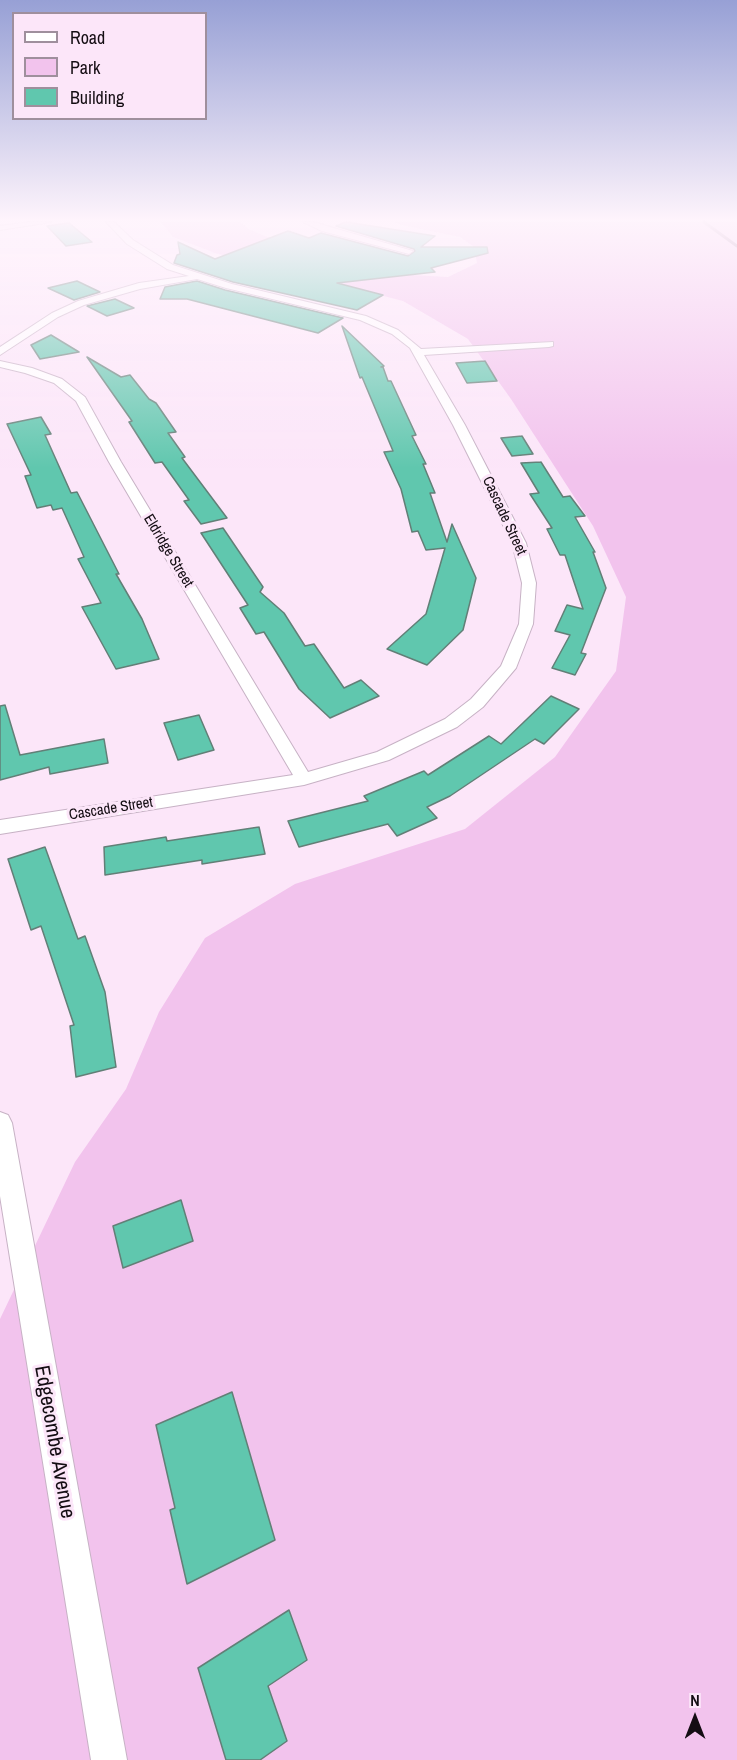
<!DOCTYPE html>
<html>
<head>
<meta charset="utf-8">
<style>
	body { margin:0 }
	#map { position:relative; width:737px; height:1760px; overflow:hidden; background:#fce6f9; font-family:"Archivo Narrow",sans-serif }
	canvas { display:block }
	.legend { position:absolute; left:12px; top:12px; width:195px; height:108px; box-sizing:border-box; background:#fce6f9; border:2px solid #9f8f9d; margin:0; padding:8px 10px; list-style:none; font-size:18px; color:#140d13 }
	.legend li { display:flex; align-items:center; gap:12px; height:30px }
	.legend b { width:30px; border:2px solid #9f8f9d }
	.north { position:absolute; left:665px; top:1688px; width:60px; height:60px; -webkit-text-stroke:4px #fce6f9; paint-order:stroke; rotate:0deg; font-size:16px; font-weight:700; line-height:24px; text-align:center; color:#140d13 }
	.north::after { content:''; display:block; margin:auto; width:21px; height:27px; background:#140d13; clip-path:polygon(50% 0,100% 100%,50% 72%,0 100%) }
</style>
</head>
<body>
<div id="map">
<canvas width="737" height="1760"></canvas>
<ul class="legend">
<li><b style="height:8px;background:#fff"></b>Road</li>
<li><b style="height:16px;background:#f2c3ed"></b>Park</li>
<li><b style="height:16px;background:#60c7ae"></b>Building</li>
</ul>
<div class="north">N</div>
</div>
<script>
const context = document.querySelector('canvas').getContext('2d');
context.lineJoin = 'round';
function fill(path, color) { context.fillStyle = color; context.fill(path, 'evenodd'); }
const poly = rows => new Path2D(rows.map(r => 'M' + r).join(''));
function trace(path, color, width, dash) { context.strokeStyle = color; context.lineWidth = width; context.lineCap = dash ? 'butt' : 'round'; context.setLineDash(dash || []); context.stroke(path); }
function drawText(font, color, halo, rows, align = 'center') {
  context.font = font + ' "Archivo Narrow",sans-serif'; context.lineWidth = 6; context.setLineDash([]); context.textBaseline = 'middle'; context.strokeStyle = halo; context.fillStyle = color; for (const [text, x, y, turn = 0] of rows) {
    context.save(); context.translate(x, y); context.rotate((+turn || 0) * Math.PI / 180); context.textAlign = isNaN(turn) ? turn : align; if (halo) context.strokeText(text, 0, 0); context.fillText(text, 0, 0); context.restore();
  }
}
fill(poly([
	[161,222,240,222,250,230,306,252,395,274,448,277,477,263,474,247,460,237,406,226,395,222,737,222,737,1760,0,1760,0,1319,75,1162,126,1089,159,1012,205,938,295,884,465,829,555,757,616,671,626,597,593,526,511,399,468,339,403,301,215,253,173,237]
]), '#f2c3ed');
trace(poly([
	[704,222,737,246]
]), '#8b6087', 3);
const building = poly([
	[346,222,435,236,421,247,487,247,488,253,431,268,435,272,337,283,383,295,357,310,233,282,174,263,177,255,180,254,178,242,215,259,288,231,309,238,321,233,408,256,415,251,414,249,336,226,346,222],
	[69,223,92,242,66,246,47,226,69,223],
	[77,281,100,292,74,300,48,288,77,281],
	[197,281,225,290,343,318,318,333,187,299,160,299,165,287,197,281],
	[115,299,134,308,107,316,87,306,115,299],
	[342,326,384,366,381,367,383,367,388,381,391,381,416,435,412,436,426,464,423,464,435,493,430,493,447,542,452,524,476,578,463,630,427,665,387,649,426,614,445,548,426,550,418,531,412,532,401,489,384,452,393,451,362,377,360,378,342,326],
	[51,335,79,352,40,359,31,345,51,335],
	[87,357,121,377,130,375,149,399,156,403,176,432,168,433,185,457,182,458,227,518,201,524,184,501,189,500,162,462,155,463,129,422,132,421,87,357],
	[485,361,497,381,467,383,456,363,485,361],
	[41,417,51,434,45,435,71,493,77,492,119,574,116,574,142,619,159,659,116,669,82,607,101,603,78,559,84,557,62,508,53,510,51,505,37,508,25,476,31,475,7,424,41,417],
	[522,436,533,454,512,456,501,438,522,436],
	[541,462,563,497,570,496,585,516,575,517,595,552,593,552,606,588,581,653,586,654,575,675,552,668,570,635,555,631,567,605,583,609,565,555,560,555,547,529,552,528,530,494,539,493,521,463,541,462],
	[223,528,263,587,260,592,284,613,305,646,314,644,344,688,361,680,379,696,330,718,299,689,264,632,256,634,240,608,248,605,201,533,223,528],
	[551,696,579,709,544,744,535,739,450,796,427,807,437,818,397,836,388,824,299,847,288,821,368,801,364,796,424,771,428,775,489,736,501,744,551,696],
	[5,705,20,755,104,739,108,763,50,774,49,767,0,780,0,706,5,705],
	[199,715,214,750,178,760,164,723,199,715],
	[259,827,265,854,202,864,202,860,105,875,104,847,166,837,167,841,259,827],
	[45,847,78,939,85,936,105,992,116,1067,76,1077,70,1026,74,1025,41,926,31,930,8,859,45,847],
	[181,1200,193,1241,123,1268,113,1226,181,1200],
	[232,1392,275,1540,187,1584,170,1510,175,1508,156,1425,232,1392],
	[289,1610,307,1660,268,1686,287,1741,260,1760,226,1760,198,1668,289,1610]
]);
fill(building, '#60c7ae');
trace(building, '#627f77', 1.5);
const minor = poly([
	[30,222,51,222,0,230,0,226,30,222],
	[106,222,114,222,133,240,173,265,232,284,366,316,398,330,421,349,553,342,553,346,549,347,424,355,465,425,526,543,536,583,533,624,516,668,483,707,457,727,389,760,304,785,0,834,0,820,293,775,109,462,76,401,54,383,25,373,0,367,0,361,32,368,62,379,85,397,121,462,308,772,377,752,445,719,471,699,501,666,519,624,522,583,512,543,453,425,410,348,392,334,360,320,226,288,197,279,140,289,84,305,58,317,0,355,0,347,52,313,78,301,139,283,189,276,167,269,127,244,106,222],
	[303,222,313,222,413,251,409,254,322,231,303,222],
	[0,1112,8,1115,12,1123,127,1760,91,1760,0,1196,0,1112]
]);
trace(minor, '#c7b2c5', 2);
fill(minor, '#fff');
const sky = context.createLinearGradient(0, 0, 0, 468);
sky.addColorStop(0, '#97a0d5');
sky.addColorStop(0.47, '#fef4fc');
sky.addColorStop(1, '#fef4fc00');
context.fillStyle = sky;
context.fillRect(0, 0, 737, 468);
drawText('15px', '#140d13', '#fce6f9', [
	["Cascade Street",504,516,65],
	["Eldridge Street",168,551,59],
	["Cascade Street",111,809,-9]
]);
drawText('21px', '#140d13', '#fce6f9', [
	["Edgecombe Avenue",54,1442,80]
]);
</script>
</body>
</html>
